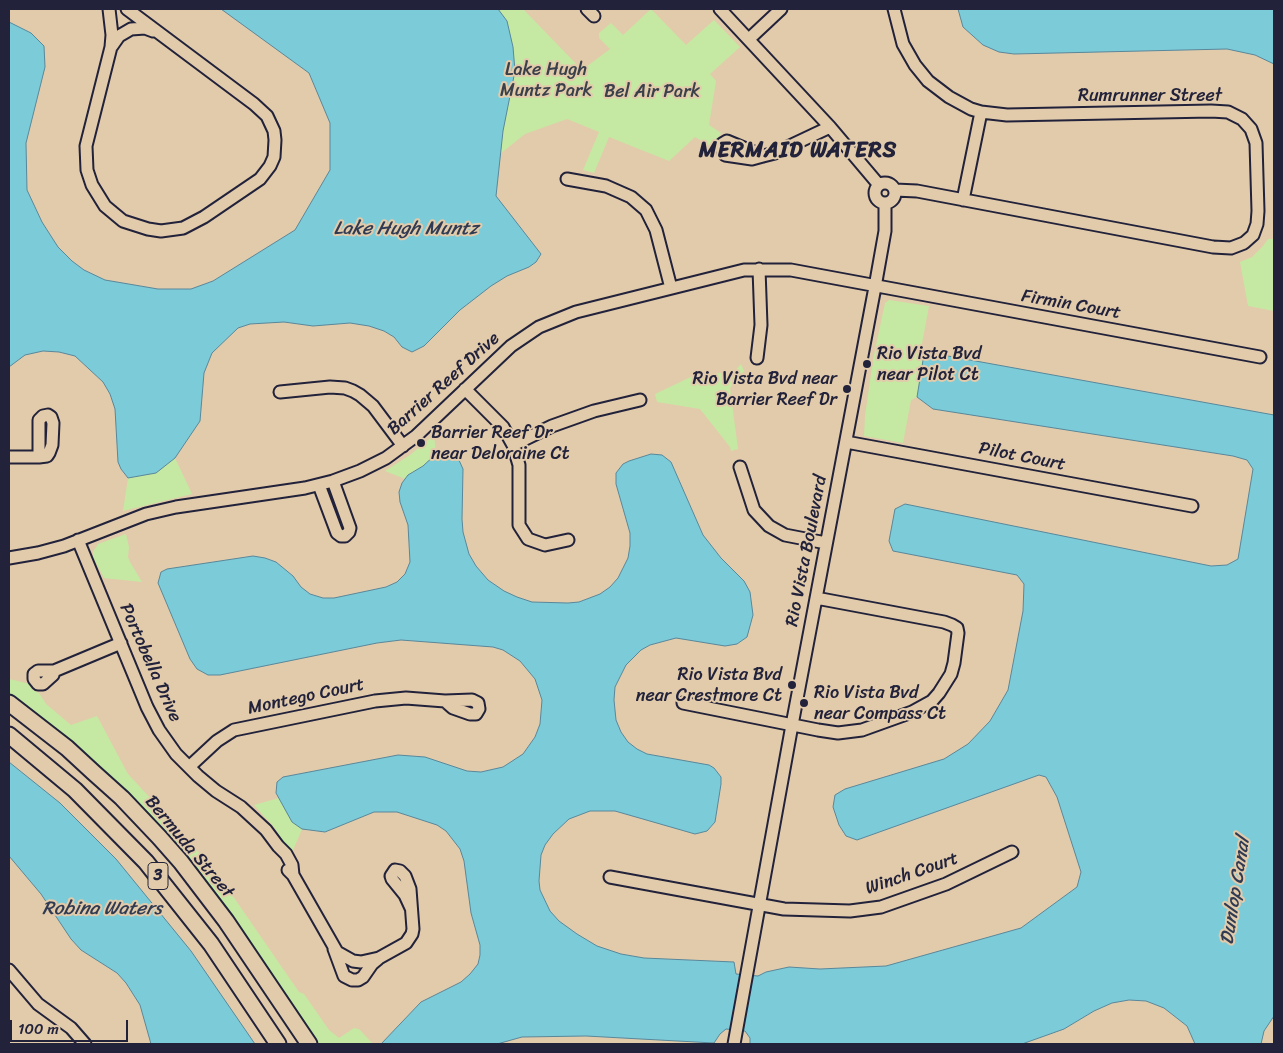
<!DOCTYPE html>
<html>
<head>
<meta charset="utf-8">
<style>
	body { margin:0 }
	#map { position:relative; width:1283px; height:1053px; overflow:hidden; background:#e2cbab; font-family:Sriracha,sans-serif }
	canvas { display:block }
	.frame { position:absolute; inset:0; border:10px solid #22223b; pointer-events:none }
	.scale { position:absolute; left:10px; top:1020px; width:118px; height:22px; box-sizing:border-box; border:2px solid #22223b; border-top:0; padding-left:6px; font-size:15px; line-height:18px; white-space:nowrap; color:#22223b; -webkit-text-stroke:4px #e2cbab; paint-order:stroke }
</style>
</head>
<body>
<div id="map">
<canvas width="1283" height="1053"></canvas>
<div class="frame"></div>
<div class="scale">100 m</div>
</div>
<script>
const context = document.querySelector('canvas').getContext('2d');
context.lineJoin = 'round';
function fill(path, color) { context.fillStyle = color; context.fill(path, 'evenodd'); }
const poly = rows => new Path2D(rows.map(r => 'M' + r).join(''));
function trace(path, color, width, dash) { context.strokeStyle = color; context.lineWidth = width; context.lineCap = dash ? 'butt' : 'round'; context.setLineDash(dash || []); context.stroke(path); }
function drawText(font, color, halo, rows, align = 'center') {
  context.font = font + ' Sriracha,sans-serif'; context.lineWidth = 4; context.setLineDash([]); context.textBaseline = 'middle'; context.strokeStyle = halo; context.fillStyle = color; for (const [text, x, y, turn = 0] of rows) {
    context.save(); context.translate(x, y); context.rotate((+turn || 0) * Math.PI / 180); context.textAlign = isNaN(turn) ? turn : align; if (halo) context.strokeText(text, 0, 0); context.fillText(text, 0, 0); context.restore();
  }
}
fill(poly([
	[498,9,523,9,582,70,610,49,599,38,599,33,611,23,623,35,651,9,686,45,714,20,740,47,710,74,716,81,709,125,721,133,712,147,695,137,669,161,609,137,594,173,583,170,599,132,567,119,525,134,500,154,503,131,515,71,507,21],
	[1268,239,1274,239,1274,311,1248,306,1240,262,1252,257,1263,246],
	[889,300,929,306,921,349,924,354,917,397,911,400,903,443,864,436,865,416,873,360,885,303],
	[741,364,744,371,730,388,738,449,731,451,730,447,700,409,657,402,655,394,695,375,734,372],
	[434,435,436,454,423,466,405,479,385,471,410,455],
	[175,458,192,494,123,511,128,478,156,473],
	[126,534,129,547,128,557,130,562,142,582,104,578,93,557,93,552,98,544],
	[9,679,30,684,31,689,39,693,46,704,71,725,97,716,128,774,177,827,219,876,299,992,304,994,329,1030,339,1038,354,1028,359,1029,373,1044,319,1044,231,915,187,858,133,799,103,769,53,726,9,693],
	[279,798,292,822,302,829,291,855,274,827,254,805]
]), '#c5e9a2');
const water = poly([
	[221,9,498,9,507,21,513,47,515,71,503,131,496,196,541,254,536,262,529,267,507,276,491,286,460,310,424,346,412,352,402,347,394,337,384,331,369,326,350,323,313,326,284,322,250,324,238,328,212,353,204,373,200,421,175,458,156,473,128,478,121,469,118,462,115,409,110,394,103,382,75,356,59,352,43,351,25,355,9,367,9,22,31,33,44,46,45,67,26,143,27,190,42,222,58,247,72,261,84,270,105,280,158,289,191,289,213,281,295,230,330,170,330,123,309,73,221,9],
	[958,9,1274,9,1274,64,1255,55,1227,49,1014,54,999,52,983,45,963,27,958,9],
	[924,354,937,354,1274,415,1274,1016,1264,1031,1261,1044,1195,1044,1187,1026,1164,1008,1146,1001,1129,1000,1112,1003,1094,1011,1064,1029,1022,1044,750,1044,750,1038,745,1031,726,1029,720,1034,714,1043,586,1036,522,1037,497,1044,381,1044,421,1002,461,982,470,974,478,964,480,955,480,945,471,913,464,861,460,849,446,831,437,825,397,812,374,812,325,832,302,829,292,822,276,793,277,782,283,777,398,755,425,757,467,771,481,772,503,767,523,754,535,737,540,724,542,700,535,679,520,661,503,650,493,647,401,640,377,643,220,675,208,675,197,669,190,659,158,583,161,572,167,569,253,556,265,558,276,562,293,576,301,587,310,594,323,598,334,598,386,587,397,582,405,574,410,562,408,525,400,502,399,492,402,483,408,475,423,466,436,454,442,451,447,451,458,458,463,469,462,519,463,532,469,554,476,566,488,580,504,591,517,597,532,602,568,603,579,602,600,594,610,587,618,578,628,558,630,546,630,533,616,484,616,473,623,464,629,461,651,454,662,455,671,462,703,535,721,558,744,581,750,592,753,615,747,637,737,644,725,646,676,638,650,645,641,650,626,665,615,687,614,700,616,720,621,732,628,742,637,749,647,754,709,765,714,768,721,777,721,784,715,822,707,831,695,834,615,811,590,811,569,819,553,834,545,845,541,855,539,881,540,890,550,911,559,921,577,934,597,946,621,954,644,958,734,962,736,974,758,976,766,972,789,967,820,969,886,966,1021,928,1077,887,1081,872,1057,797,1046,777,1039,775,857,840,846,836,839,825,833,807,835,795,845,789,944,759,968,744,990,721,1008,690,1023,611,1024,584,1017,575,893,551,889,541,895,509,905,504,1211,566,1227,565,1238,559,1253,469,1247,460,1233,456,933,409,917,397,924,354],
	[9,762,60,803,116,859,191,951,255,1044,151,1044,140,1005,126,983,117,973,81,950,71,939,41,894,9,856,9,762]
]);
fill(water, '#7ccbd9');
trace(water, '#58879a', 1);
const minor = poly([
	[109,9,112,35,111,47,86,146,87,170,92,185,105,206,123,221,148,229,161,231,183,228,204,217,260,179,270,166,274,157,275,140,274,131,267,116,254,104,127,9],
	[587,9,594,16],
	[720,9,830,127,879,185],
	[894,9,903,44,915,65,928,81,949,97,971,109,981,112,1007,115,1211,111,1228,112,1242,119,1251,129,1256,143,1258,211,1257,224,1253,235,1244,243,1231,248,1213,247,917,191,895,190],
	[749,39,781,9],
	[112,46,119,36,131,29,145,28,153,31],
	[763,156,727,141,722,144,722,150,725,155,752,159,763,156,775,153,830,127],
	[567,179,606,186,631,197,646,210,656,230,671,288],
	'875 193a10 10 0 1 1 20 0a10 10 0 1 1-20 0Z',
	[963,200,981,112],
	[757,358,761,325,759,269],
	[465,389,503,427,513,445,519,465,519,525,528,539,545,545,568,540],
	[280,392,330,387,345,388,353,391,360,395,373,406,403,446],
	[846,442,1192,506],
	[513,445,552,426,594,411,640,400],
	[9,457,39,457,47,456,49,453,52,445,53,423,51,417,48,415,43,416,39,420,39,457],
	[740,467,754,510,769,526,785,535,826,543],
	[319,485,337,533,341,536,345,536,349,532,350,528,333,481],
	[78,540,147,707,159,730,176,754,198,776,216,791,241,807,266,830,278,846,286,854,292,865,293,875],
	[9,558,38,553,64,546,146,514,176,507,305,488,333,481,360,471,386,458,416,436,511,346,539,327,576,312,744,270,791,270,1260,357],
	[54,671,53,675,43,684,38,684,34,679,34,674,38,671,54,671,121,643],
	[683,703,818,730,838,733,862,730,912,712,932,701,939,693,951,674,954,663,958,633,957,628,952,625,944,622,816,598],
	[189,767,217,741,234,730,375,701,406,698,445,701,472,700,478,703,479,709,476,714,470,714,453,708,445,701],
	[288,870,293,875,337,952,353,961,361,962,379,958,406,943,412,934,413,929,410,889,405,876,400,871,395,870,391,876,392,879,405,895,411,908],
	[610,877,784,909,850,911,881,907,946,884,1012,852],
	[334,949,344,976,352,980,358,980,363,977,372,964,378,959],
	[9,970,38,1004,71,1028,85,1044],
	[734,1044,792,725,875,287,885,231,885,203]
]);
const major = poly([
	[9,703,67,748,93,772,122,798,159,837,181,862,226,921,309,1044],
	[9,735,75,790,146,862,211,944,278,1044]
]);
trace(minor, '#22223b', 15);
trace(major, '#22223b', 19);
trace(minor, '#e2cbab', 11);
trace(major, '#e2cbab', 15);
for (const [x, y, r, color] of [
	[867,364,5,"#22223b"],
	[847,389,5,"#22223b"],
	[421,443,5,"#22223b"],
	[792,685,5,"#22223b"],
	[804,703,5,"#22223b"]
]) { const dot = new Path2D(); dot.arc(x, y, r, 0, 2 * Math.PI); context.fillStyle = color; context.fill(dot); trace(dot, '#e2cbab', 2); }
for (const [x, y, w] of [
	[158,876,20]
]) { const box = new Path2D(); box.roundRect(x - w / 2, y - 13.5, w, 27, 4); context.fillStyle = '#e2cbab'; context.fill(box); trace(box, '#22223b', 1); }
drawText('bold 16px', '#22223b', null, [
	["3",158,876]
]);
drawText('18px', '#3a404a', '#e2cbab', [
	["Lake Hugh",546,70],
	["Muntz Park",546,91],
	["Bel Air Park",652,92]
]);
drawText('18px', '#22223b', '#e2cbab', [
	["Rumrunner Street",1150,96],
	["Firmin Court",1071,305,10],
	["Barrier Reef Drive",444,384,-42],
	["Pilot Court",1022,457,11],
	["Rio Vista Boulevard",807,551,-79],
	["Portobella Drive",150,663,66],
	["Montego Court",306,697,-12],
	["Bermuda Street",189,847,50],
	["Winch Court",912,874,-19]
]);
drawText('18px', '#22223b', '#e2cbab', [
	["Rio Vista Bvd",877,354],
	["near Pilot Ct",877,375],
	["Rio Vista Bvd near",837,379,"right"],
	["Barrier Reef Dr",837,400,"right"],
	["Barrier Reef Dr",431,433],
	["near Deloraine Ct",431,454],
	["Rio Vista Bvd",782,675,"right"],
	["near Crestmore Ct",782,696,"right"],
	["Rio Vista Bvd",814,693],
	["near Compass Ct",814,714]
], 'left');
drawText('italic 19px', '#303b53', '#e2cbab', [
	["Lake Hugh Muntz",406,229],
	["Dunlop Canal",1236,891,-81],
	["Robina Waters",102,909]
]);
context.letterSpacing = '1px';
drawText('bold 22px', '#22223b', '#e2cbab', [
	["MERMAID WATERS",798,151]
]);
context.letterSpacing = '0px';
</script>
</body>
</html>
